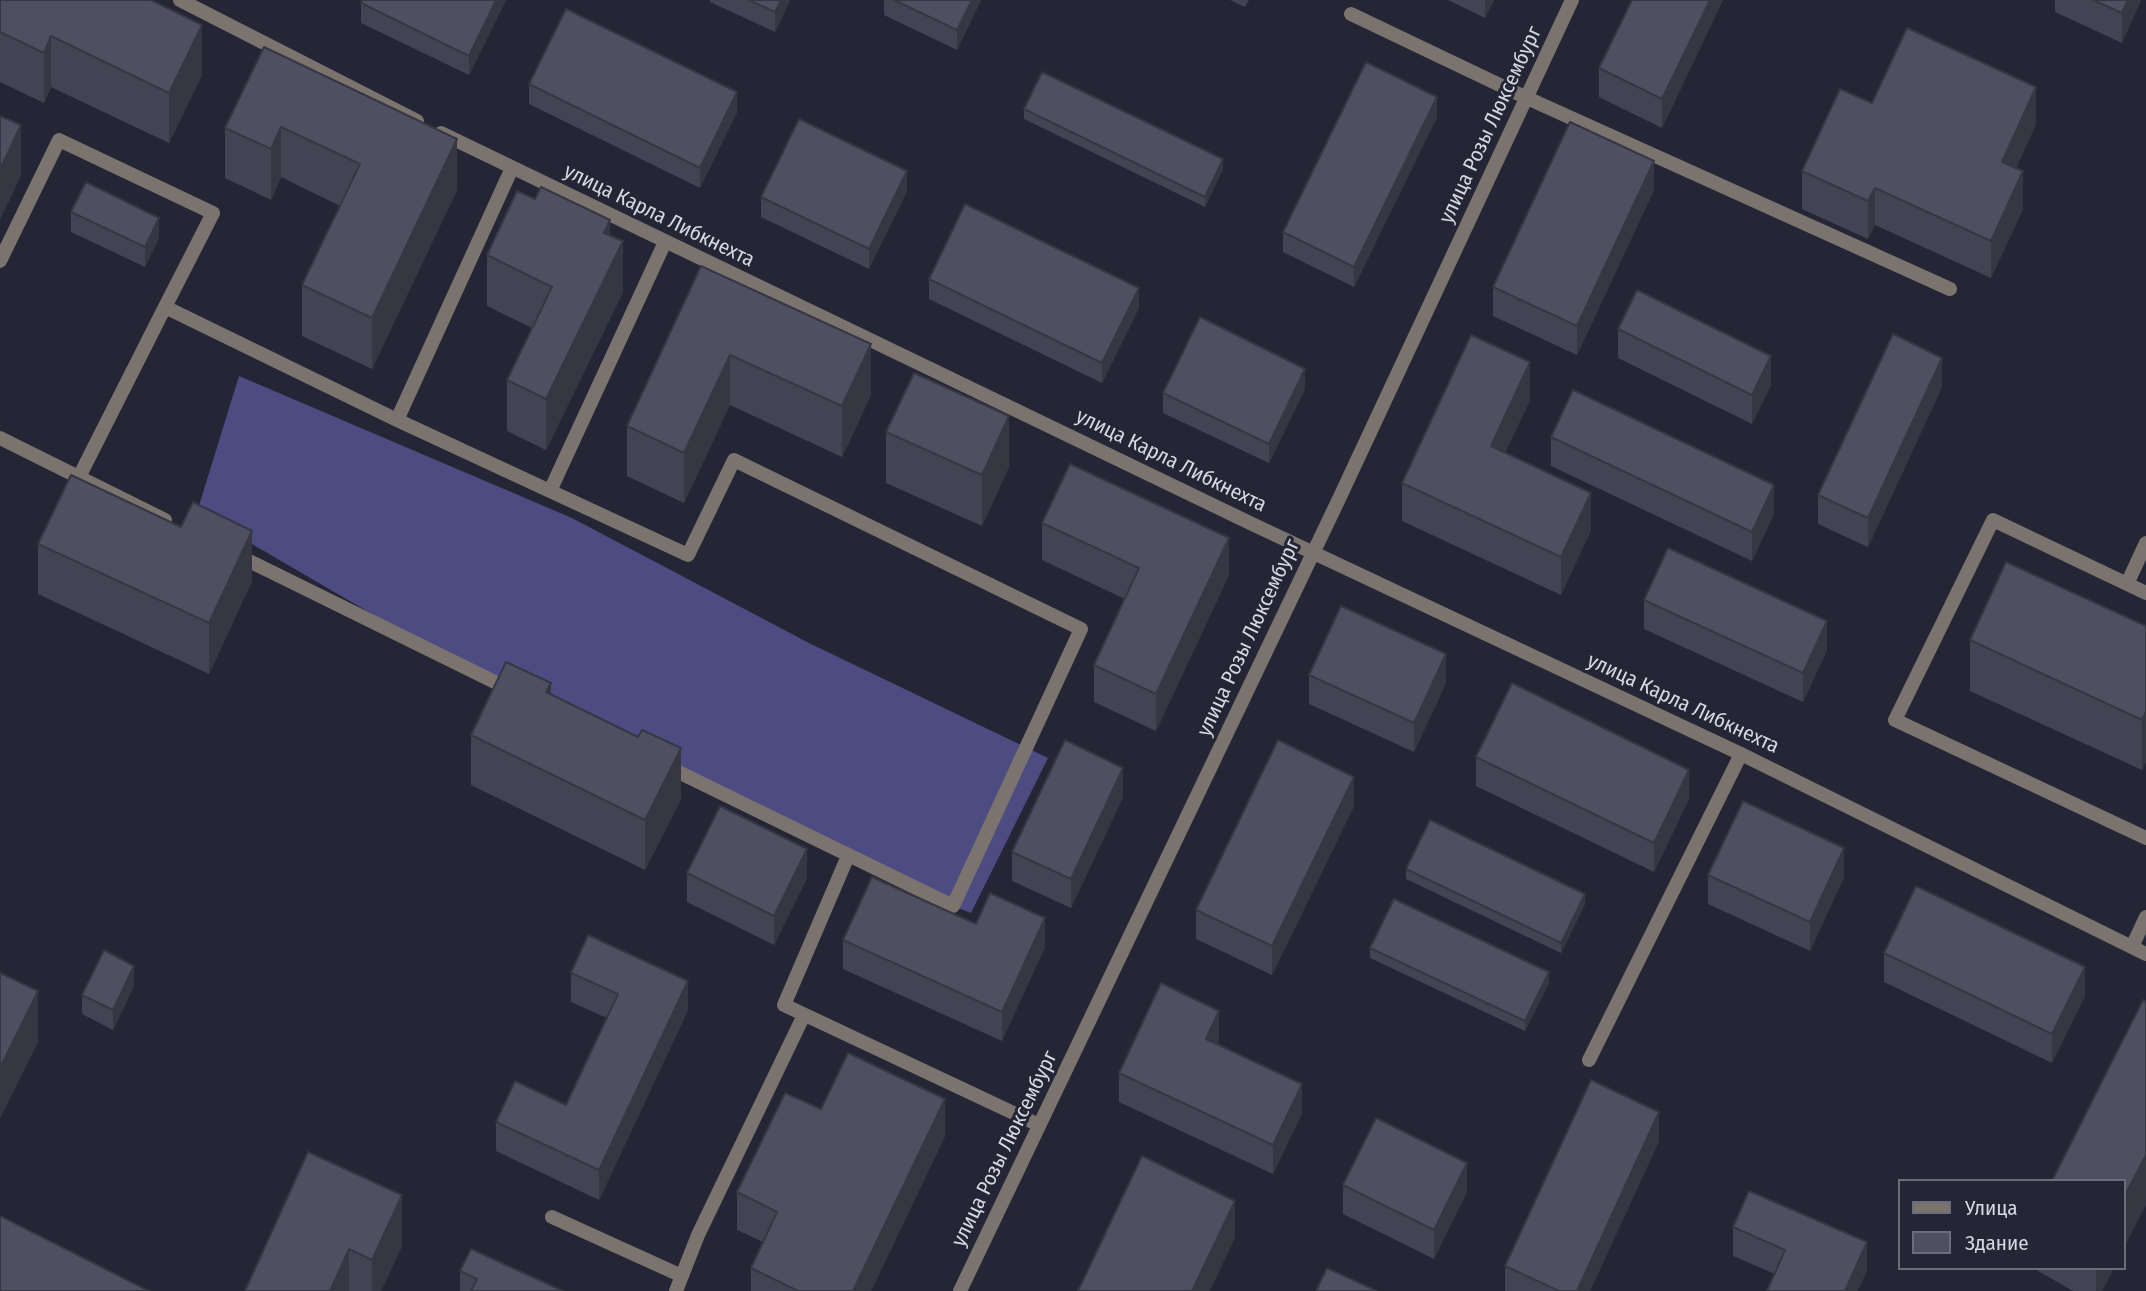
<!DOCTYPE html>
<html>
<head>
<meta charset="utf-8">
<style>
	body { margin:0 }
	#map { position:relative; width:2146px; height:1291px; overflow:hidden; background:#242535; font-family:"Fira Sans Condensed",sans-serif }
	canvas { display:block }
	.legend { position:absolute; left:1898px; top:1179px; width:228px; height:91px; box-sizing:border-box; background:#242535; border:2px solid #6c6d7b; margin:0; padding:9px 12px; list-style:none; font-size:21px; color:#d7d8e3 }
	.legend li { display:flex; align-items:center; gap:14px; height:35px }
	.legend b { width:35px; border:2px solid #6c6d7b }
</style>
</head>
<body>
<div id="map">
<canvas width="2146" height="1291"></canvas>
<ul class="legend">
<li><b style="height:9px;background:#7b736e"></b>Улица</li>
<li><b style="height:19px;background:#4e4f61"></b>Здание</li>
</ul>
</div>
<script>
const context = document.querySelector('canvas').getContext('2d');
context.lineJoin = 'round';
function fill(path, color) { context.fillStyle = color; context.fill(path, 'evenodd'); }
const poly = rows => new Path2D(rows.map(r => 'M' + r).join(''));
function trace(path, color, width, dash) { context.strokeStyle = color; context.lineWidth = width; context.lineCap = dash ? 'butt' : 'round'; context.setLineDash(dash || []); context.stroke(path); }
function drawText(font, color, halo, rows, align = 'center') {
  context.font = font + ' "Fira Sans Condensed",sans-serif'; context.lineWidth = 6; context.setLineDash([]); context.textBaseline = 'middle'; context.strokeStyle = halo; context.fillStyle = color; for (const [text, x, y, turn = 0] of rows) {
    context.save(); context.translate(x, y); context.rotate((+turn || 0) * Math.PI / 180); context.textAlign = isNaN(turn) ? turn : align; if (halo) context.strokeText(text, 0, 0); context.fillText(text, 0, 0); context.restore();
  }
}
fill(poly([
	[239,376,572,518,809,643,1048,758,971,913,953,906,451,660,197,512]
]), '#4c4c82');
trace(poly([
	[1351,14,1527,98,1950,289],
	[0,261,59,140,213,213,165,307,397,420,688,555,734,460,1081,629,953,906,664,765],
	[397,420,512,168],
	[0,438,165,520],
	[79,477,165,307],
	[550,491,665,242],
	[237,555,511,690],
	[2127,584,2146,543],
	[2146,593,1993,520,1895,720,2146,838],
	[848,856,784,1005,1039,1125],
	[2132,947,2146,917],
	[1589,1060,1741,754],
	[552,1217,682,1276],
	[676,1291,698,1235,804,1015]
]), '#7b736e', 14);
trace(poly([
	[180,0,417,121],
	[441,133,1250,523,1741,754,2146,954],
	[960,1291,1338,501,1572,0]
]), '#7b736e', 14);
fill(poly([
	[0,0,202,75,169,143,51,87,44,103,0,82],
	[362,0,506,0,469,75,361,23,361,3],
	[710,0,790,0,775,32,710,2],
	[884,0,981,0,957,50,884,15],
	[1230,0,1249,0,1245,7],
	[1448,0,1494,0,1485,18],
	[1632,0,1723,0,1662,128,1599,97,1599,68],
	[2055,0,2141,0,2122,43,2055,12],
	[264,47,457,190,372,369,302,336,302,285,340,206,281,177,271,200,225,178,225,128],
	[529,84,737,112,700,188,529,104],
	[1872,103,2036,124,2016,168,2023,209,1991,278,1875,225,1868,239,1802,209,1802,171],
	[1024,109,1223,169,1205,207,1024,119],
	[1437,117,1354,287,1283,252,1283,232],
	[1654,190,1577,355,1493,316,1493,287],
	[907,191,869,269,761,217,761,197],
	[71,212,159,238,145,267,71,232],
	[610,236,623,292,546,450,507,431,507,380,532,328,487,306,487,255],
	[701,266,871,395,842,457,730,405,684,503,627,476,627,426],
	[929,279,1139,308,1102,383,929,299],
	[1618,329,1771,385,1752,424,1618,358],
	[1942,387,1868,547,1818,524,1818,495],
	[1305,389,1269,463,1163,413,1163,393],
	[1530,400,1505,453,1591,530,1561,595,1402,521,1402,483],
	[886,432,1009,467,982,526,886,483],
	[1551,437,1774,514,1752,561,1551,466],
	[1042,523,1229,575,1156,731,1094,702,1094,665,1125,599,1042,560],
	[38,544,252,581,209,674,38,594],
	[1644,600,1827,650,1803,702,1644,629],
	[2146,626,2146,762,2142,770,1970,691,1970,640],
	[1309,675,1446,683,1414,752,1309,704],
	[551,695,681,799,645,870,471,785,471,735],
	[1476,757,1689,799,1654,872,1476,786],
	[1123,797,1071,908,1012,881,1012,852],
	[1354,806,1272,975,1196,939,1196,910],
	[1406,869,1585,904,1561,953,1406,879],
	[687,873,807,878,774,945,687,902],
	[1708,875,1844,877,1810,951,1708,904],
	[976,924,1045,947,1002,1041,843,969,843,940],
	[1370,948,1549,983,1525,1031,1370,958],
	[1884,953,2085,996,2052,1063,1884,982],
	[571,973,688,1010,599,1200,496,1151,496,1122,566,1105,607,1018,571,1002],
	[134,986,113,1030,82,1014,82,995],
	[1219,1040,1217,1044,1302,1113,1273,1174,1119,1102,1119,1073],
	[821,1109,945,1136,871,1291,751,1291,751,1268,763,1242,737,1230,737,1192],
	[1659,1141,1590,1291,1505,1291,1505,1266],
	[308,1152,402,1246,381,1291,245,1291],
	[1343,1185,1467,1192,1434,1259,1343,1214],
	[1733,1227,1867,1271,1775,1274,1733,1256],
	[2033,1268,2114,1268,2102,1291,2073,1291],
	[460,1271,563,1291,460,1291]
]), '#434453');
fill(poly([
	[496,0,506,0,469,75,469,56],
	[781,0,790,0,775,32,775,12],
	[972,0,981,0,957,50,957,30],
	[1485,0,1494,0,1485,18],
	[1710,0,1723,0,1662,128,1662,99],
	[2128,0,2141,0,2122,43,2122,13],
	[202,25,202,75,169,143,169,93],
	[51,36,51,87,44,103,44,53],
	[2036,87,2036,124,2002,199,2002,162],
	[737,92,737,112,700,188,700,168],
	[1437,97,1437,117,1354,287,1354,267],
	[21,125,21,176,0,220,0,169],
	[281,127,281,177,271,200,271,149],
	[457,139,457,190,372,369,372,318],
	[1223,159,1223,169,1205,207,1205,197],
	[1654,161,1654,190,1577,355,1577,326],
	[907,171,907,191,869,269,869,249],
	[2023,171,2023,209,1991,278,1991,241],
	[1875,188,1875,225,1868,239,1868,201],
	[159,218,159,238,145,267,145,247],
	[610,220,610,267,623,241,623,292,546,450,546,399,604,233],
	[1139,288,1139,308,1102,383,1102,363],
	[871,344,871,395,842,457,842,406],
	[730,355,730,405,684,503,684,453],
	[1771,356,1771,385,1752,424,1752,395],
	[1942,358,1942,387,1868,547,1868,518],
	[1530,362,1530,400,1491,483,1491,446],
	[1305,369,1305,389,1269,463,1269,444],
	[1009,416,1009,467,982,526,982,475],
	[1774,485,1774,514,1752,561,1752,532],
	[1591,493,1591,530,1561,595,1561,557],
	[252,531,252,581,209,674,209,623],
	[1229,538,1229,575,1156,731,1156,694],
	[1827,621,1827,650,1803,702,1803,673],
	[1446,654,1446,683,1414,752,1414,723],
	[551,683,551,734,546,692],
	[2146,712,2146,762,2142,770,2142,720],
	[681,748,681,799,645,870,645,820],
	[1123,768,1123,797,1071,908,1071,879],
	[1689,770,1689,799,1654,872,1654,843],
	[1354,777,1354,806,1272,975,1272,946],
	[1844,848,1844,877,1810,951,1810,922],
	[807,849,807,878,774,945,774,916],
	[1585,894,1585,904,1561,953,1561,943],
	[1045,918,1045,947,1002,1041,1002,1012],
	[134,966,134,986,113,1030,113,1010],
	[2085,967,2085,996,2052,1063,2052,1034],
	[1549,972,1549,983,1525,1031,1525,1021],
	[688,981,688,1010,599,1200,599,1170],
	[38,991,38,1042,0,1119,0,1068],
	[1219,1011,1219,1040,1206,1068,1206,1039],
	[1302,1084,1302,1113,1273,1174,1273,1145],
	[945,1099,945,1136,871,1291,853,1291],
	[1659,1112,1659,1141,1590,1291,1577,1291],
	[2146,1155,2146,1205,2123,1250,2123,1199],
	[1467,1163,1467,1192,1434,1259,1434,1230],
	[402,1195,402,1246,381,1291,372,1291,372,1260],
	[1235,1201,1235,1238,1210,1291,1192,1291],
	[1867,1242,1867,1271,1858,1291,1845,1291],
	[349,1249,349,1291,330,1291],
	[2096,1268,2114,1268,2102,1291,2096,1291]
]), '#373744');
const building = poly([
	[0,0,151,0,202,25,169,93,51,36,44,53,0,32,0,0],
	[362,0,496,0,469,56,361,3,362,0],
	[749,0,781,0,775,12,749,0],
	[894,0,972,0,957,30,894,0],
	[1632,0,1710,0,1662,99,1599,68,1632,0],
	[2093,0,2128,0,2122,13,2093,0],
	[566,9,737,92,700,168,529,84,566,9],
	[1907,28,2036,87,2002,162,2023,171,1991,241,1875,188,1868,201,1802,171,1840,89,1872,103,1907,28],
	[264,47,457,139,372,318,302,285,360,164,281,127,271,149,225,128,264,47],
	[1366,62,1437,97,1354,267,1283,232,1366,62],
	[1042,72,1223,159,1205,197,1024,109,1042,72],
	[0,116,21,125,0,169,0,116],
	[799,119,907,171,869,249,761,197,799,119],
	[1570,122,1654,161,1577,326,1493,287,1570,122],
	[86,182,159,218,145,247,71,212,86,182],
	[541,187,610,220,604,233,623,241,546,399,507,380,552,287,487,255,517,191,535,199,541,187],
	[965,204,1139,288,1102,363,929,279,965,204],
	[701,266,871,344,842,406,730,355,684,453,627,426,701,266],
	[1637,290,1771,356,1752,395,1618,329,1637,290],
	[1200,317,1305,369,1269,444,1163,393,1200,317],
	[1893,334,1942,358,1868,518,1818,495,1893,334],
	[1471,335,1530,362,1491,446,1591,493,1561,557,1402,483,1471,335],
	[914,373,1009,416,982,475,886,432,914,373],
	[1573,390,1774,485,1752,532,1551,437,1573,390],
	[1070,464,1229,538,1156,694,1094,665,1139,568,1042,523,1070,464],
	[71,475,181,527,193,502,252,531,209,623,38,544,71,475],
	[1668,548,1827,621,1803,673,1644,600,1668,548],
	[2006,562,2146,626,2146,712,2142,720,1970,640,2006,562],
	[1341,606,1446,654,1414,723,1309,675,1341,606],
	[506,662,551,683,546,692,638,737,642,730,681,748,645,820,471,735,506,662],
	[1512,683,1689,770,1654,843,1476,757,1512,683],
	[1065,740,1123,768,1071,879,1012,852,1065,740],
	[1278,740,1354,777,1272,946,1196,910,1278,740],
	[1743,801,1844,848,1810,922,1708,875,1743,801],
	[720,806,807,849,774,916,687,873,720,806],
	[1430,820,1585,894,1561,943,1406,869,1430,820],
	[872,877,976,924,990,893,1045,918,1002,1012,843,940,872,877],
	[1916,886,2085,967,2052,1034,1884,953,1916,886],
	[1394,899,1549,972,1525,1021,1370,948,1394,899],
	[588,935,688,981,599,1170,496,1122,515,1081,566,1105,618,994,571,973,588,935],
	[104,950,134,966,113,1010,82,995,104,950],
	[0,973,38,991,0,1068,0,973],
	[1161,983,1219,1011,1206,1039,1302,1084,1273,1145,1119,1073,1161,983],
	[2143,1000,2146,1001,2146,1155,2123,1199,2123,1181,2052,1181,2143,1000],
	[848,1053,945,1099,853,1291,798,1291,751,1268,777,1212,737,1192,785,1093,821,1109,848,1053],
	[1591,1080,1659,1112,1577,1291,1559,1291,1505,1266,1591,1080],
	[1376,1118,1467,1163,1434,1230,1343,1185,1376,1118],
	[308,1152,402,1195,372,1260,349,1249,330,1291,245,1291,308,1152],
	[1142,1156,1235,1201,1192,1291,1078,1291,1142,1156],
	[1749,1191,1867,1242,1845,1291,1767,1291,1785,1250,1733,1227,1749,1191],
	[0,1216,149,1291,0,1291,0,1216],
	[471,1249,563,1291,471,1291,477,1279,460,1271,471,1249],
	[1327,1268,1377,1291,1316,1291,1327,1268]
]);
fill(building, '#4e4f61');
trace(building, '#373744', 2);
drawText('21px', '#d7d8e3', '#242535', [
	["улица Розы Люксембург",1491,125,-65],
	["улица Карла Либкнехта",659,216,26],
	["улица Карла Либкнехта",1171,461,26],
	["улица Розы Люксембург",1249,638,-65],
	["улица Карла Либкнехта",1683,704,25],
	["улица Розы Люксембург",1005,1149,-64]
]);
</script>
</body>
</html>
